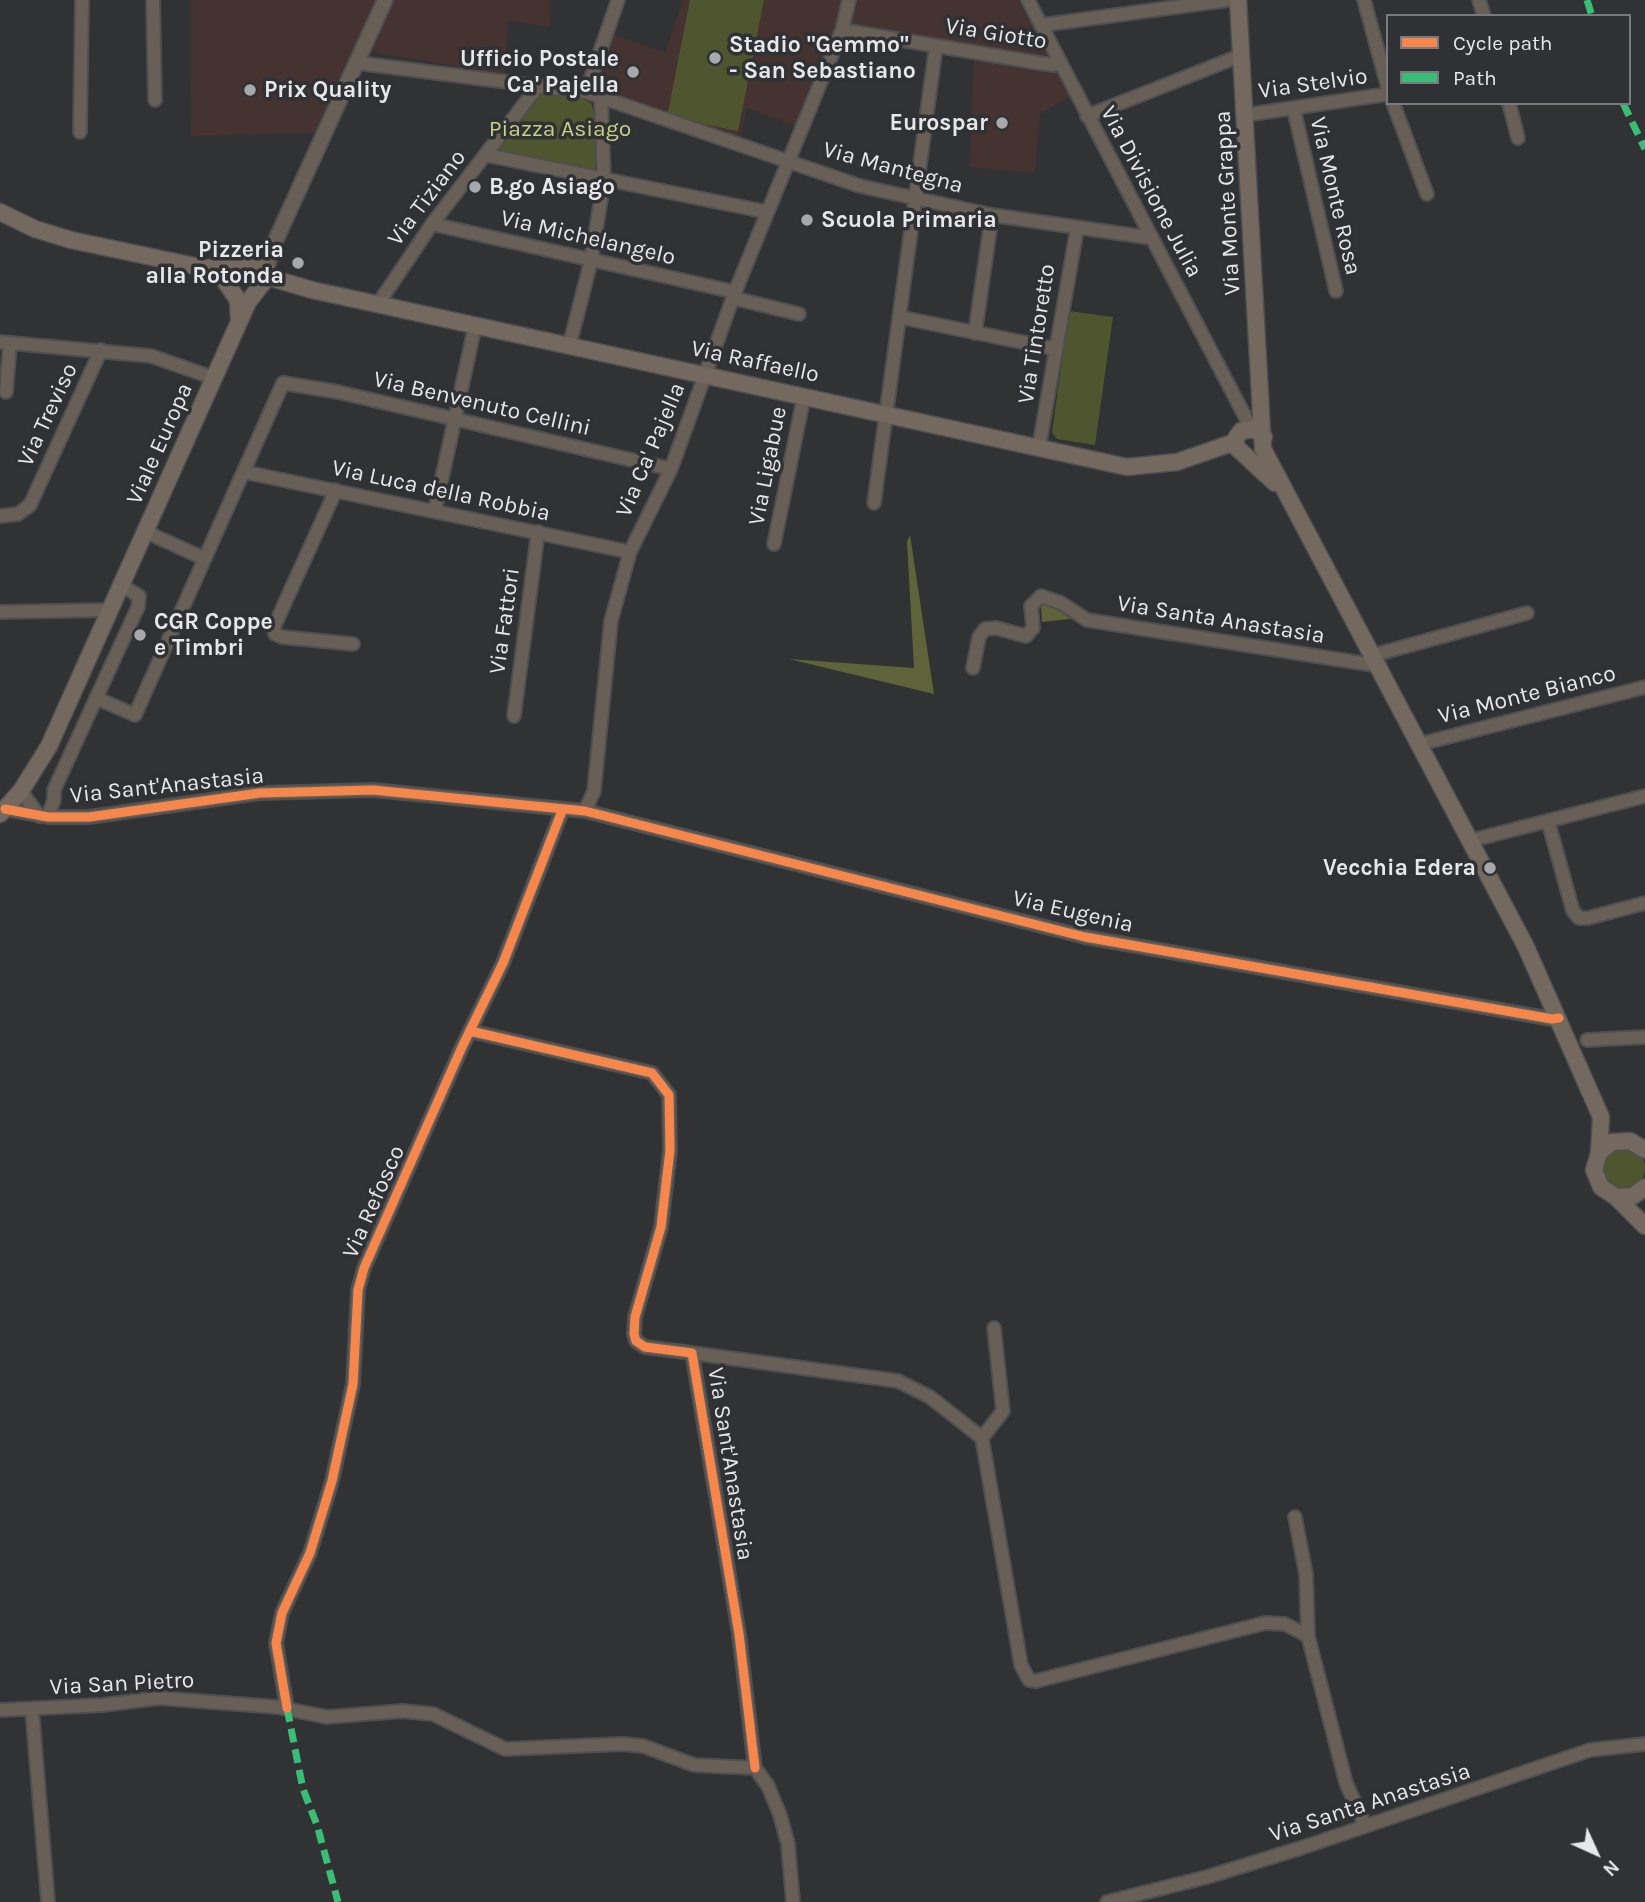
<!DOCTYPE html>
<html>
<head>
<meta charset="utf-8">
<style>
	body { margin:0 }
	#map { position:relative; width:1645px; height:1902px; overflow:hidden; background:#313233; font-family:Karla,sans-serif }
	canvas { display:block }
	.legend { position:absolute; left:1386px; top:14px; width:245px; height:91px; box-sizing:border-box; background:#303134; border:2px solid #797a7d; margin:0; padding:9px 12px; list-style:none; font-size:21px; color:#e7e7ea }
	.legend li { display:flex; align-items:center; gap:14px; height:35px }
	.legend b { width:35px; border:2px solid #797a7d }
	.north { position:absolute; left:1561px; top:1818px; width:70px; height:70px; -webkit-text-stroke:5px #303134; paint-order:stroke; rotate:135deg; font-size:19px; font-weight:700; line-height:28px; text-align:center; color:#e7e7ea }
	.north::after { content:''; display:block; margin:auto; width:24px; height:32px; background:#e7e7ea; clip-path:polygon(50% 0,100% 100%,50% 72%,0 100%) }
</style>
</head>
<body>
<div id="map">
<canvas width="1645" height="1902"></canvas>
<ul class="legend">
<li><b style="height:9px;background:#f5874c"></b>Cycle path</li>
<li><b style="height:9px;background:#3abd76"></b>Path</li>
</ul>
<div class="north">N</div>
</div>
<script>
const context = document.querySelector('canvas').getContext('2d');
context.lineJoin = 'round';
function fill(path, color) { context.fillStyle = color; context.fill(path, 'evenodd'); }
const poly = rows => new Path2D(rows.map(r => 'M' + r).join(''));
function trace(path, color, width, dash) { context.strokeStyle = color; context.lineWidth = width; context.lineCap = dash ? 'butt' : 'round'; context.setLineDash(dash || []); context.stroke(path); }
function drawText(font, color, halo, rows, align = 'center') {
  context.font = font + ' Karla,sans-serif'; context.lineWidth = 7; context.setLineDash([]); context.textBaseline = 'middle'; context.strokeStyle = halo; context.fillStyle = color; for (const [text, x, y, turn = 0] of rows) {
    context.save(); context.translate(x, y); context.rotate((+turn || 0) * Math.PI / 180); context.textAlign = isNaN(turn) ? turn : align; if (halo) context.strokeText(text, 0, 0); context.fillText(text, 0, 0); context.restore();
  }
}
fill(poly([
	[190,0,551,0,550,27,509,21,504,75,356,49,314,133,191,136],
	[683,0,1021,0,1073,95,1040,114,1035,173,969,167,974,56,849,36,806,130,747,108,738,144,601,98,590,85,613,34,665,53]
]), '#443330');
fill(poly([
	[690,0,764,0,738,131,667,117],
	[540,92,578,97,591,103,599,126,595,172,494,151],
	[1069,311,1113,317,1095,445,1057,439,1052,432],
	'1601 1168a22 22 0 1 1 44 0a22 22 0 1 1-44 0Z'
]), '#4f552e');
fill(poly([
	[910,535,934,694,789,659,914,668,907,542],
	[1047,601,1078,618,1042,622,1041,606]
]), '#5e6339');
const minor = poly([
	[153,0,155,100],
	[1028,0,1251,428],
	[1364,0,1388,88],
	[1479,0,1484,16],
	[1042,25,1228,0],
	[842,30,1039,63,1054,65,1060,62],
	[358,63,586,92,860,186,992,215,1152,238],
	[586,92,618,0],
	[1393,103,1427,194],
	[1509,103,1518,138],
	[1294,110,1336,291],
	[1245,115,1388,94],
	[1087,116,1242,55],
	[80,132,82,0],
	[486,155,767,212],
	[432,224,735,292],
	[733,298,799,314],
	[378,304,432,224,538,86],
	[899,317,1056,349],
	[975,333,992,215],
	[0,342,151,356,214,378],
	[569,347,591,261,604,180,601,98],
	[6,392,10,343],
	[1039,447,1077,229],
	[244,472,630,552],
	[336,490,273,629,275,634,282,637,353,644],
	[874,503,936,46],
	[435,510,475,326],
	[0,516,18,514,30,505,101,350],
	[146,532,203,558],
	[774,544,804,396],
	[0,612,109,610],
	[1374,655,1527,613],
	[973,668,979,637,985,629,996,628,1026,636,1033,628,1031,606,1041,596,1061,603,1087,620,1380,666],
	[96,698,135,715,283,383,338,392,671,469],
	[514,716,538,532],
	[1420,744,1645,687],
	[21,791,39,816],
	[5,809,48,817,89,817,260,793,373,790,585,811,1085,937,1552,1019,1559,1018],
	[585,811,594,791,611,621,630,552,671,469,735,292,842,30,849,0],
	[48,817,54,800,54,790,138,607,139,596,121,585],
	[1548,821,1573,911,1579,918,1588,918,1645,903],
	[1469,841,1645,796],
	[470,1031,652,1073,669,1095,670,1150,661,1227,635,1317,634,1334,636,1341,645,1347,692,1353,739,1634,755,1768],
	[1587,1040,1645,1037],
	[692,1353,898,1381,930,1397,982,1438,1021,1665,1029,1680,1036,1681,1265,1623,1285,1624,1308,1636],
	[982,1438,1003,1411,994,1328],
	[1295,1517,1306,1574,1308,1636,1346,1783,1365,1825],
	[287,1708,276,1643,282,1613,310,1553,332,1481,353,1384,358,1290,364,1268,462,1047,503,963,562,811],
	[32,1709,48,1902],
	[0,1710,103,1705,159,1698,277,1707,327,1717,402,1711,433,1714,505,1749,623,1744,643,1746,694,1765,755,1768,768,1786,780,1815,788,1844,793,1902],
	[1107,1902,1207,1877,1301,1848,1590,1750,1645,1744]
]);
const tertiary = poly([
	[266,270,274,244,385,0]
]);
const secondary = poly([
	[1238,0,1263,449,1526,947,1601,1117,1599,1153],
	[0,212,35,229,71,240,204,268,230,267],
	[267,273,278,280,312,290,1127,467,1177,462,1235,442],
	[1264,437,1254,429,1241,431,1236,438,1236,447,1275,483],
	[0,814,21,791,49,746,248,302,266,279,266,270,254,261,230,267,224,280,238,300,239,321],
	[1645,1150,1630,1141,1612,1142,1599,1153,1594,1170,1601,1187,1616,1197,1633,1196,1645,1187],
	[1616,1197,1645,1226]
]);
trace(minor, '#4e4f50', 16);
trace(tertiary, '#4e4f50', 18);
trace(secondary, '#4e4f50', 19);
trace(minor, '#685f57', 12);
trace(tertiary, '#685f57', 14);
trace(secondary, '#74695e', 16);
trace(poly([
	[1587,0,1592,16],
	[1623,103,1645,149],
	[287,1708,303,1789,317,1825,338,1902]
]), '#3abd76', 7, [14, 7]);
trace(poly([
	[5,809,48,817,89,817,260,793,373,790,585,811,1085,937,1552,1019,1559,1018],
	[470,1031,652,1073,669,1095,670,1150,661,1227,635,1317,634,1334,636,1341,645,1347,692,1353,739,1634,755,1768],
	[287,1708,276,1643,282,1613,310,1553,332,1481,353,1384,358,1290,364,1268,462,1047,503,963,562,811]
]), '#f5874c', 9);
for (const [x, y, r, color] of [
	[715,58,7,"#a7a8aa"],
	[633,72,7,"#a7a8aa"],
	[250,90,7,"#a7a8aa"],
	[1002,123,7,"#a7a8aa"],
	[475,187,7,"#a7a8aa"],
	[807,220,7,"#a7a8aa"],
	[298,263,7,"#a7a8aa"],
	[140,635,7,"#a7a8aa"],
	[1490,868,7,"#a7a8aa"]
]) { const dot = new Path2D(); dot.arc(x, y, r, 0, 2 * Math.PI); context.fillStyle = color; context.fill(dot); trace(dot, '#303134', 2.5); }
drawText('23px', '#e7e7ea', '#303134', [
	["Via Giotto",996,34,9],
	["Via Stelvio",1313,84,-8],
	["Via Mantegna",893,168,15],
	["Via Divisione Julia",1151,192,62],
	["Via Monte Rosa",1335,196,77],
	["Via Tiziano",427,198,-53],
	["Via Monte Grappa",1228,203,-93],
	["Via Michelangelo",588,238,13],
	["Via Tintoretto",1037,334,-81],
	["Via Raffaello",755,362,12],
	["Via Benvenuto Cellini",482,404,13],
	["Via Treviso",48,415,-65],
	["Viale Europa",160,444,-66],
	["Via Ca' Pajella",651,450,-67],
	["Via Ligabue",768,466,-79],
	["Via Luca della Robbia",441,491,12],
	["Via Santa Anastasia",1221,620,9],
	["Via Fattori",505,621,-82],
	["Via Monte Bianco",1527,695,-14],
	["Via Sant'Anastasia",167,786,-6],
	["Via Eugenia",1073,912,13],
	["Via Refosco",374,1202,-66],
	["Via Sant'Anastasia",730,1464,81],
	["Via San Pietro",122,1684,-3],
	["Via Santa Anastasia",1370,1803,-18]
]);
drawText('bold 23px', '#e7e7ea', '#303134', [
	["Stadio \"Gemmo\"",729,45],
	["- San Sebastiano",729,71],
	["Ufficio Postale",619,59,"right"],
	["Ca' Pajella",619,85,"right"],
	["Prix Quality",264,90],
	["Eurospar",988,123,"right"],
	["B.go Asiago",489,187],
	["Scuola Primaria",821,220],
	["Pizzeria",284,250,"right"],
	["alla Rotonda",284,276,"right"],
	["CGR Coppe",154,622],
	["e Timbri",154,648],
	["Vecchia Edera",1476,868,"right"]
], 'left');
drawText('23px', '#c6d083', '#303134', [
	["Piazza Asiago",560,129]
]);
</script>
</body>
</html>
